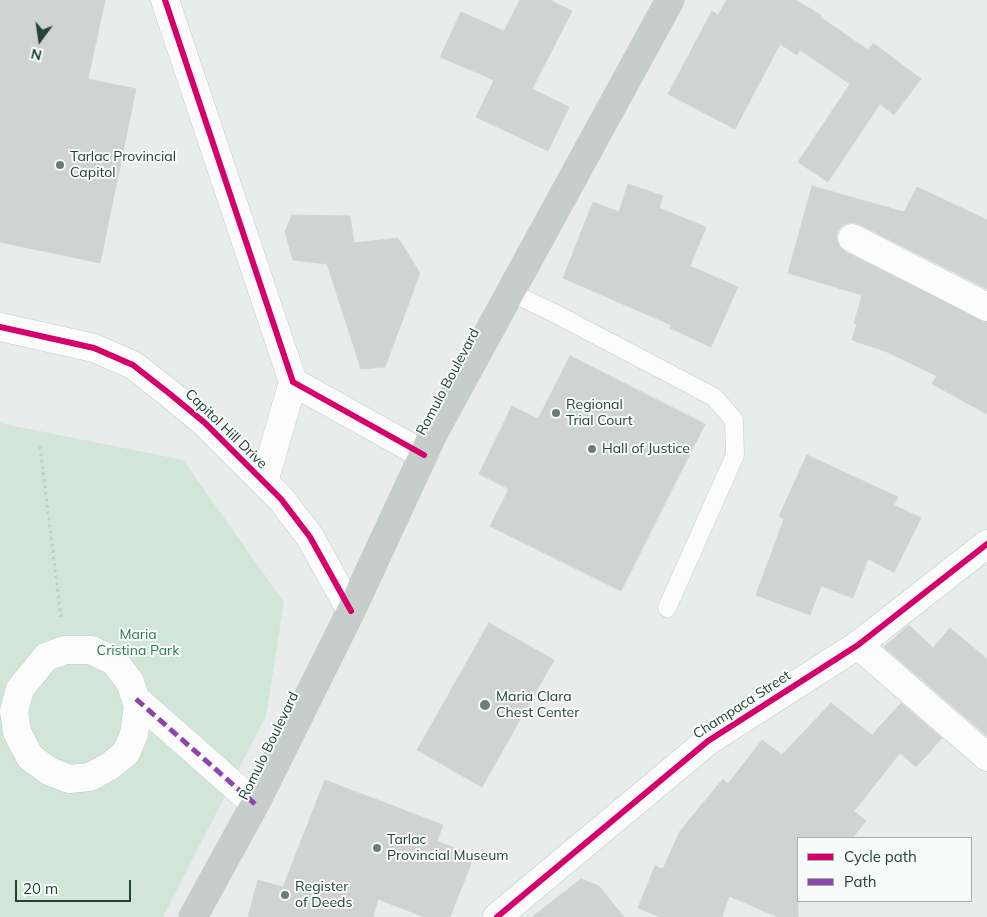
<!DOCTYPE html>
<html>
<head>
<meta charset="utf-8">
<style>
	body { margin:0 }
	#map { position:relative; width:987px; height:917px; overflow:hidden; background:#e8edeb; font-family:Mulish,sans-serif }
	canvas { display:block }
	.legend { position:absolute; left:797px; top:837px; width:175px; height:65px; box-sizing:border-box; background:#f7fbf9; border:1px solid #a3b1ad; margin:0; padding:6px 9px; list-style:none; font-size:15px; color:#24423a }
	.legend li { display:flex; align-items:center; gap:10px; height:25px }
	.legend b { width:25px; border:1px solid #a3b1ad }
	.north { position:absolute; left:15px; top:15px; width:50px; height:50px; -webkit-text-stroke:4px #f7fbf9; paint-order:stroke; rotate:194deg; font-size:14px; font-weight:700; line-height:20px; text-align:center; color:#24423a }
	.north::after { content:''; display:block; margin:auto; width:18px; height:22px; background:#24423a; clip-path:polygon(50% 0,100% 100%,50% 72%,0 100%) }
	.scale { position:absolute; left:15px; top:880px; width:116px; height:22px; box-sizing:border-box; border:2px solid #24423a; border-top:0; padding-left:6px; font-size:15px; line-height:18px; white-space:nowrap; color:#24423a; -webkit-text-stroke:4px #f7fbf9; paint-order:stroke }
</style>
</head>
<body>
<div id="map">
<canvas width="987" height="917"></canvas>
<ul class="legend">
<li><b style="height:6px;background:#d6006c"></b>Cycle path</li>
<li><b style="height:6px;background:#8e44ad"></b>Path</li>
</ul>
<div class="north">N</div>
<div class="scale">20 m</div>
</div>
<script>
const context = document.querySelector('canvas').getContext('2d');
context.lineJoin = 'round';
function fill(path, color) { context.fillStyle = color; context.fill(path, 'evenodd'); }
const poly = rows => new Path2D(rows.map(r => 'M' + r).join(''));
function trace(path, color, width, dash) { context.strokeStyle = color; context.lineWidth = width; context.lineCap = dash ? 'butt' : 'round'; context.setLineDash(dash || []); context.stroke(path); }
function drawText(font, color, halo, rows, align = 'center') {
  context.font = font + ' Mulish,sans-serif'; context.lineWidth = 4; context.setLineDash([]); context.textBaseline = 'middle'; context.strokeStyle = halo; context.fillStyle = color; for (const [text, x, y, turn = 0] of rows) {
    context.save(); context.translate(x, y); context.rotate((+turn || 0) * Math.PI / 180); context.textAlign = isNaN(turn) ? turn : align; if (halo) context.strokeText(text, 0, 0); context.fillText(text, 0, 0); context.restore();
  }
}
fill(poly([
	[0,423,183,460,284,602,266,716,163,917,0,917]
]), '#d1e6d8');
const building = poly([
	[0,0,105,0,88,79,136,89,100,263,0,242,0,0],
	[520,0,550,0,572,11,532,89,569,107,548,151,476,117,494,80,440,57,461,12,504,31,520,0],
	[727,0,795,0,821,15,820,17,868,50,873,43,921,79,894,115,880,104,828,182,798,162,850,84,800,50,797,55,780,44,735,129,668,94,712,11,718,15,727,0],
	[628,184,663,196,659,208,706,227,690,266,738,287,711,347,670,328,671,325,563,278,593,202,619,212,628,184],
	[812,186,904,212,917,187,987,220,987,289,859,224,851,222,843,225,838,230,836,238,839,246,845,252,987,322,987,414,932,384,937,376,885,351,852,340,857,324,854,323,862,295,788,273,812,186],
	[292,215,350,216,354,243,398,238,420,273,385,367,361,369,327,264,293,260,285,232,292,215],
	[570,356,705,424,621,591,490,526,509,489,479,474,512,406,538,419,570,356],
	[807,455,898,497,894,505,921,518,894,572,868,559,853,598,821,586,810,615,756,595,784,519,779,516,807,455],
	[489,623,554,660,482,787,417,750,489,623],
	[909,625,933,648,950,628,987,659,987,736,884,647,909,625],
	[831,703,872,735,901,703,942,738,916,767,900,753,854,811,866,821,852,838,798,838,798,917,778,917,729,896,722,917,660,917,638,908,655,866,663,869,680,831,723,779,728,784,762,740,782,755,831,703],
	[325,780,443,825,437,841,474,856,450,917,424,917,378,899,373,917,248,917,258,880,283,887,325,780],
	[581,879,599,886,624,917,532,917,581,879]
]);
fill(building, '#cfd4d2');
trace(building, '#d1d6d4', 1);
const service = poly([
	[510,292,554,313,714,397,734,420,735,455,667,608]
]);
const pedestrian = poly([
	[65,650,91,650,114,661,130,682,138,706,134,734,126,753,110,766,90,777,69,779,49,771,30,757,17,732,14,711,20,689,46,657,65,650],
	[136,699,255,804]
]);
const minor = poly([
	[165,0,293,382,424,455],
	[852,238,987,307],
	[264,482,293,382],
	[858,645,987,757],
	[497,917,708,741,858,645,987,544]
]);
const tertiary = poly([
	[0,327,94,348,133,365,170,394,205,423,281,499,310,537,351,611]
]);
const trunk = poly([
	[193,917,255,804,351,611,434,432,670,0]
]);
trace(service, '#c5cac8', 19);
trace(pedestrian, '#c5cac8', 29);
trace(minor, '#c5cac8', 29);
trace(tertiary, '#c5cac8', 29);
trace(trunk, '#c3ccc9', 29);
trace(poly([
	[40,447,61,617]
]), '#c3ccca', 3, [2.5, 4]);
trace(service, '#fcfcfc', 18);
trace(pedestrian, '#fcfcfc', 28);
trace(minor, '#fcfcfc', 28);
trace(tertiary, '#fcfcfc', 28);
trace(trunk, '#c6cecc', 28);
trace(poly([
	[136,699,255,804]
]), '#8e44ad', 5, [10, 5]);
trace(poly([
	[165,0,293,382,424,455],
	[0,327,94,348,133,365,170,394,205,423,281,499,310,537,351,611],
	[497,917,708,741,858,645,987,544]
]), '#d6006c', 6);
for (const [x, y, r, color] of [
	[60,165,5,"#697e78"],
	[556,413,5,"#697e78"],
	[592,449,5,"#697e78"],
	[485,705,6,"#697e78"],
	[377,848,5,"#697e78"],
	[285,895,5,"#697e78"]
]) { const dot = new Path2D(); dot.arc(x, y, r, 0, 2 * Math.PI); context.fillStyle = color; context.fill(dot); trace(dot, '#f7fbf9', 2); }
drawText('14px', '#24423a', '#f7fbf9', [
	["Tarlac Provincial",70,157],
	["Capitol",70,173],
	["Regional",566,405],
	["Trial Court",566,421],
	["Hall of Justice",602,449],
	["Maria Clara",496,697],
	["Chest Center",496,713],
	["Tarlac",387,840],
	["Provincial Museum",387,856],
	["Register",295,887],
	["of Deeds",295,903]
], 'left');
drawText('14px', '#24423a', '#f7fbf9', [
	["Romulo Boulevard",448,382,-62],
	["Capitol Hill Drive",226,429,44],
	["Champaca Street",742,705,-33],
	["Romulo Boulevard",269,746,-64]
]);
drawText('14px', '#2d7a4b', '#f7fbf9', [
	["Maria",138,635],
	["Cristina Park",138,651]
]);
</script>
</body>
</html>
